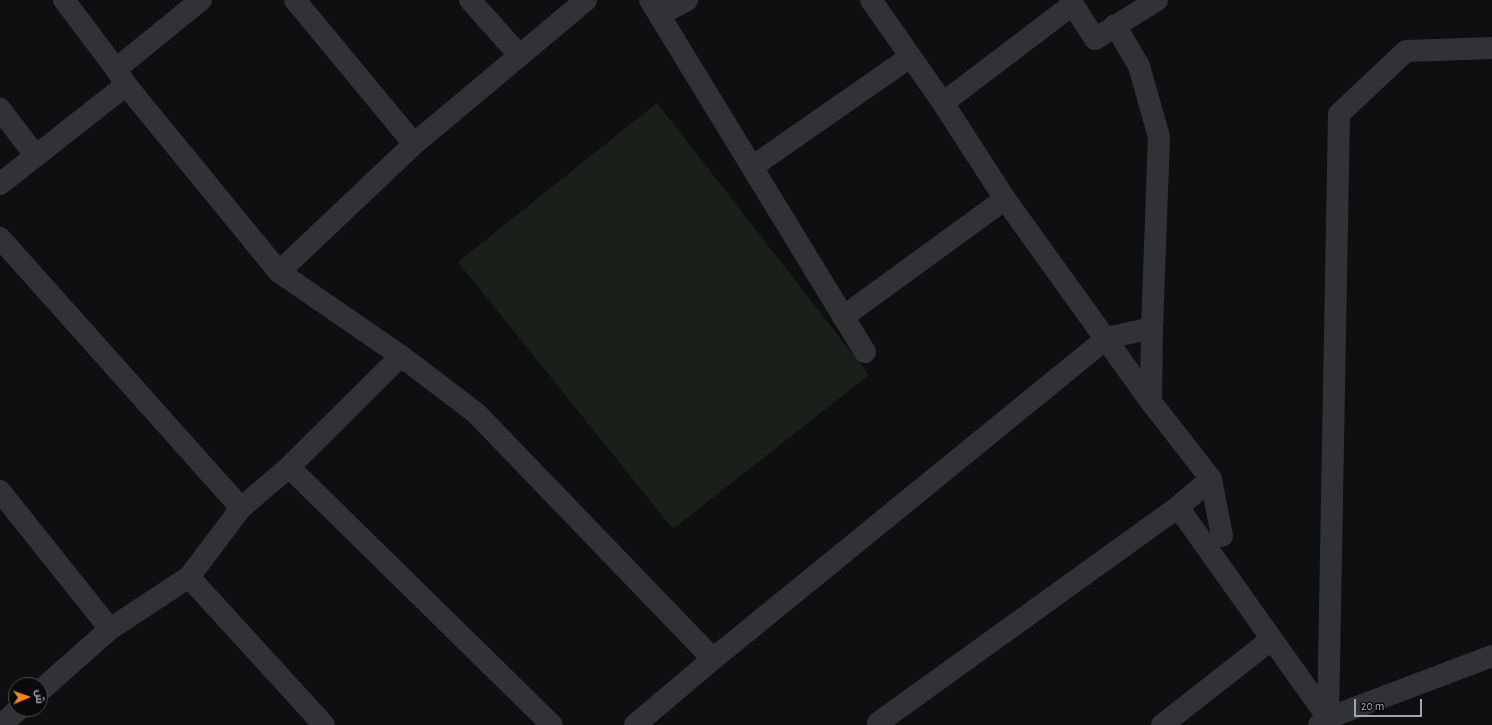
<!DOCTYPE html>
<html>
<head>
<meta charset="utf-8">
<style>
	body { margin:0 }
	#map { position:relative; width:1492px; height:725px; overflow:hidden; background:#0f0f11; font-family:"Alegreya Sans",Cairo,sans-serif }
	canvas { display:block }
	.north { position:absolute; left:8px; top:677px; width:40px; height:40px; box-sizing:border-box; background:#0a0a0b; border:1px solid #454a4e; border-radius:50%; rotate:88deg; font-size:11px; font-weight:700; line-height:16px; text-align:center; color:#9ea9b3 }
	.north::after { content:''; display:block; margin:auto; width:14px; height:18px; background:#ff8518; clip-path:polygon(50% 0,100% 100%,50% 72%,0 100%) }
	.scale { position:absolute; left:1354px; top:699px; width:68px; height:18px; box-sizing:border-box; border:2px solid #9ea9b3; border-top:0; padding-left:5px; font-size:12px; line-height:14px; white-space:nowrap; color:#9ea9b3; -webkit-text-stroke:3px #0a0a0b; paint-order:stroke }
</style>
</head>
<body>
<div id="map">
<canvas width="1492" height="725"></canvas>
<div class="north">ش</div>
<div class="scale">20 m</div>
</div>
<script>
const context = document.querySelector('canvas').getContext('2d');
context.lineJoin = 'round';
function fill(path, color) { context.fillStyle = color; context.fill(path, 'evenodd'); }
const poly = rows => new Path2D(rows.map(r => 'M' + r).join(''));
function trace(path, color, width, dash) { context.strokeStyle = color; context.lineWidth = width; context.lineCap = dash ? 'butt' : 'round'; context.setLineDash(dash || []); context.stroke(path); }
fill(poly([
	[657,103,869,375,673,529,458,262]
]), '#192019');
trace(poly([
	[64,0,116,69,126,85,279,272,401,356,476,413,713,659],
	[295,0,414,144],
	[470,0,520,56],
	[650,0,865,352],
	[871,0,943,103,1005,199,1151,402,1211,479,1222,536],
	[1070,0,1095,39,1157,0],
	[659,15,687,0],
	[1115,25,1139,66,1159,137,1152,328,1151,402],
	[116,69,201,0],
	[943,103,1072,5],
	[0,109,35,155],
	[752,167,910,57],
	[0,184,126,85],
	[0,238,241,508],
	[279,272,414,144,586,0],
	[843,317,1005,199],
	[289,467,552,725],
	[0,491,110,629],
	[1178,507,1328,718],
	[189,577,324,725],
	[40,691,110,629,189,577,241,508,289,467,401,356],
	[1328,718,1339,114,1406,51,1492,48],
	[1,725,19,709],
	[635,725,713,659,1107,338,1152,328],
	[880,725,878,723,1178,507,1211,479],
	[1162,725,1272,639],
	[1319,725,1328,718,1492,656]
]), '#303236', 22);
</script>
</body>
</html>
